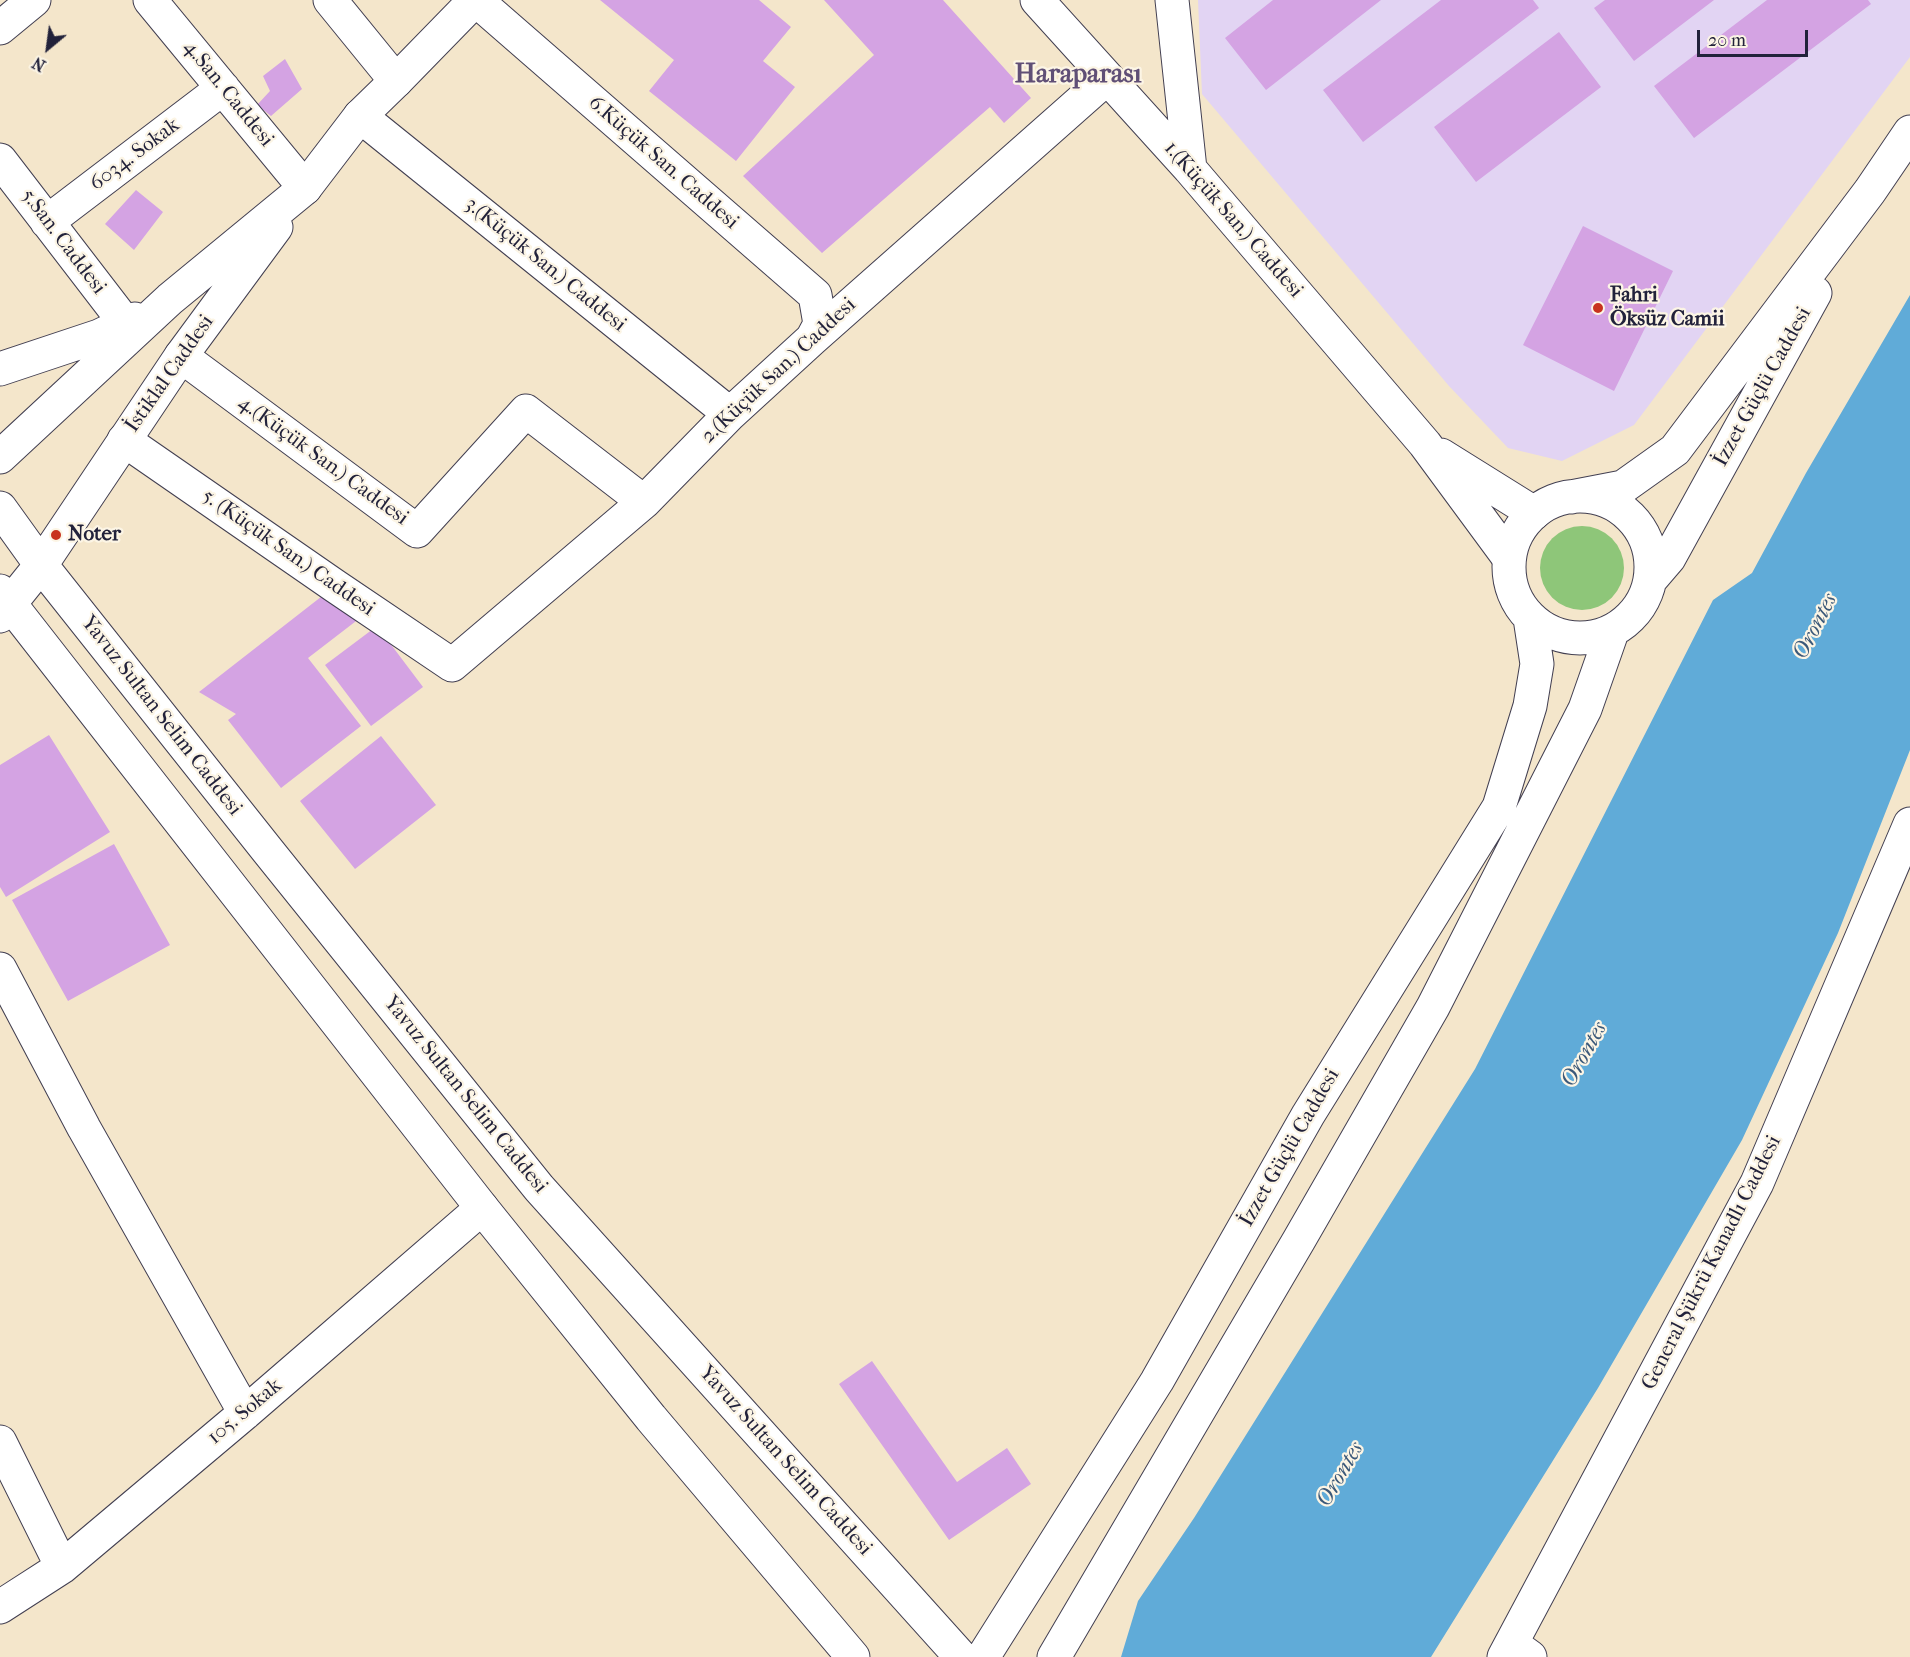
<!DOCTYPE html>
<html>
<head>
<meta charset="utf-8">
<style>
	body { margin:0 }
	#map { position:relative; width:1910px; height:1657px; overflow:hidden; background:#f4e6cb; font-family:"IM FELL French Canon",serif }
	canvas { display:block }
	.north { position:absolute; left:18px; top:18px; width:60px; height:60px; -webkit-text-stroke:4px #fcf5e5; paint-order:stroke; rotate:209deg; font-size:16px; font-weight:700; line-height:24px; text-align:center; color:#22223b }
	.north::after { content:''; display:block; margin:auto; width:21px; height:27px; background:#22223b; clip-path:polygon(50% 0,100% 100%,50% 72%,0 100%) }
	.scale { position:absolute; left:1697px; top:30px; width:111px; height:27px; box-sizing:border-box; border:3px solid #22223b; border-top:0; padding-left:8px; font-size:18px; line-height:21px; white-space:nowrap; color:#22223b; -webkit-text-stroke:4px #fcf5e5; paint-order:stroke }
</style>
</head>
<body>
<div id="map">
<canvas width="1910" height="1657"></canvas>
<div class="north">N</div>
<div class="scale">20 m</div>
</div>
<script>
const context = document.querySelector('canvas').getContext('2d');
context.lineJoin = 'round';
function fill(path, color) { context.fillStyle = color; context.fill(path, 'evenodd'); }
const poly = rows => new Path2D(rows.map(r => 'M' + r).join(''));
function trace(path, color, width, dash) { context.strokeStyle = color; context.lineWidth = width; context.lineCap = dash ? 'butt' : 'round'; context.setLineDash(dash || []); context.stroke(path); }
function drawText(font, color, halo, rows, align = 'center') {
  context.font = font + ' "IM FELL French Canon",serif'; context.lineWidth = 4.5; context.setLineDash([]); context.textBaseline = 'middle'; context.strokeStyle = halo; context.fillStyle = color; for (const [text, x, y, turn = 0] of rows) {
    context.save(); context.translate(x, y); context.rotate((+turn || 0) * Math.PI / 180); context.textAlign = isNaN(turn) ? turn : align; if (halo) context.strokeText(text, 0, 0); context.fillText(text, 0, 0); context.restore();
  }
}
fill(poly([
	[1198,0,1910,0,1910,57,1634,425,1562,461,1508,448,1449,386,1202,94]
]), '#e2d4f3');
fill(poly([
	'1540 568a42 42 0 1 1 84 0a42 42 0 1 1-84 0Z'
]), '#8ec679');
fill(poly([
	[1910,295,1910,750,1838,933,1742,1140,1598,1388,1431,1657,1121,1657,1138,1601,1194,1518,1475,1069,1713,600,1752,573,1806,473]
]), '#60abd8');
fill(poly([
	[600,0,759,0,791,27,763,61,795,87,736,161,649,91,674,60],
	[824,0,943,0,1031,98,1004,123,990,107,822,253,743,176,874,55],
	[1273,0,1381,0,1266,90,1225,38],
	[1441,0,1533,0,1539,8,1363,142,1323,90],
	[1605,0,1714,0,1634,61,1594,8],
	[1767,0,1868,0,1871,4,1694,138,1654,86],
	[1559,32,1601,87,1476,182,1434,127],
	[285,59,302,89,271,116,257,105,270,91,263,76],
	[136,190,163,212,134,250,105,224],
	[1583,226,1673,271,1614,391,1523,345],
	[335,586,360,618,308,658,361,726,281,788,228,720,236,714,199,692],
	[377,626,423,687,371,726,325,665],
	[49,735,110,832,6,897,0,887,0,765],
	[381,736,436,805,355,869,300,801],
	[114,844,170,945,68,1001,12,900],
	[872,1361,957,1482,1007,1448,1031,1484,949,1540,839,1384]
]), '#d4a3e3');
const minor = poly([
	[150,0,305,188],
	[330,0,396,81],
	[476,0,815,295,820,324,812,339],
	[1037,0,1190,169,1425,444,1509,558],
	[1172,0,1190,169],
	[0,28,34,0],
	[360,116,730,414],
	[0,160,126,324],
	[47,222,223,88],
	[181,356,417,531,526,411,644,502],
	[124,440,335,586,452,665,644,502,730,414,812,339,1107,78],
	[1441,455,1534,513],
	[0,616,41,565],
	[0,969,84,1128,245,1413],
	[0,1442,62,1567],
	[0,1607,62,1567,245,1413,482,1208],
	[1512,1644,1530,1657]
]);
const major = poly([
	[0,369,99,336,135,319],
	[0,457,170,299,305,188,360,116,396,81,475,0],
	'1509 567a71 71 0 1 1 142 0a71 71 0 1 1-142 0Z',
	[1571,497,1623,487,1675,450,1870,191,1910,132],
	[0,508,41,565,268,851,539,1188,961,1657],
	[41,565,181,356,276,227],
	[1651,579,1669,558,1815,293],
	[0,591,482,1208,651,1418,853,1657],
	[983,1657,1157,1381,1308,1115,1499,807,1530,706,1537,664,1530,618],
	[1054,1657,1299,1240,1433,1007,1585,709,1612,632],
	[1504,1657,1757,1183,1910,824]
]);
trace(minor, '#423f51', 35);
trace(major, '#423f51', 35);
trace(minor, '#fff', 33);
trace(major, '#fff', 33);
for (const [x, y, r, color] of [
	[1598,308,6,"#c8321e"],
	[56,535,6,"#c8321e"]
]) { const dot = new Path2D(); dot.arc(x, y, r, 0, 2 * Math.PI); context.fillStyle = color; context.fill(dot); trace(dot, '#fcf5e5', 2); }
drawText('21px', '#22223b', '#fcf5e5', [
	["4.San. Caddesi",228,94,51],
	["6034. Sokak",135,155,-37],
	["6.Küçük San. Caddesi",663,163,41],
	["1.(Küçük San.) Caddesi",1233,220,49],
	["5.San. Caddesi",63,242,53],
	["3.(Küçük San.) Caddesi",545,265,39],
	["2.(Küçük San.) Caddesi",779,371,-43],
	["İstiklal Caddesi",170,374,-55],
	["İzzet Güçlü Caddesi",1763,387,-61],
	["4.(Küçük San.) Caddesi",323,461,36],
	["5. (Küçük San.) Caddesi",288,553,35],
	["Yavuz Sultan Selim Caddesi",161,716,52],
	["Yavuz Sultan Selim Caddesi",465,1095,51],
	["İzzet Güçlü Caddesi",1290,1148,-60],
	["General Şükrü Kanadlı Caddesi",1712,1263,-63],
	["105. Sokak",245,1412,-40],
	["Yavuz Sultan Selim Caddesi",785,1461,48]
]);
drawText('bold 21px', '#22223b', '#fcf5e5', [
	["Fahri",1610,296],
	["Öksüz Camii",1610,320],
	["Noter",68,535]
], 'left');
drawText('italic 22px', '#3b597a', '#fcf5e5', [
	["Orontes",1816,627,-63],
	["Orontes",1585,1055,-61],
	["Orontes",1341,1475,-60]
]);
drawText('bold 27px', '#604f76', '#fcf5e5', [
	["Haraparası",1078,75]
]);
</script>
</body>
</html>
